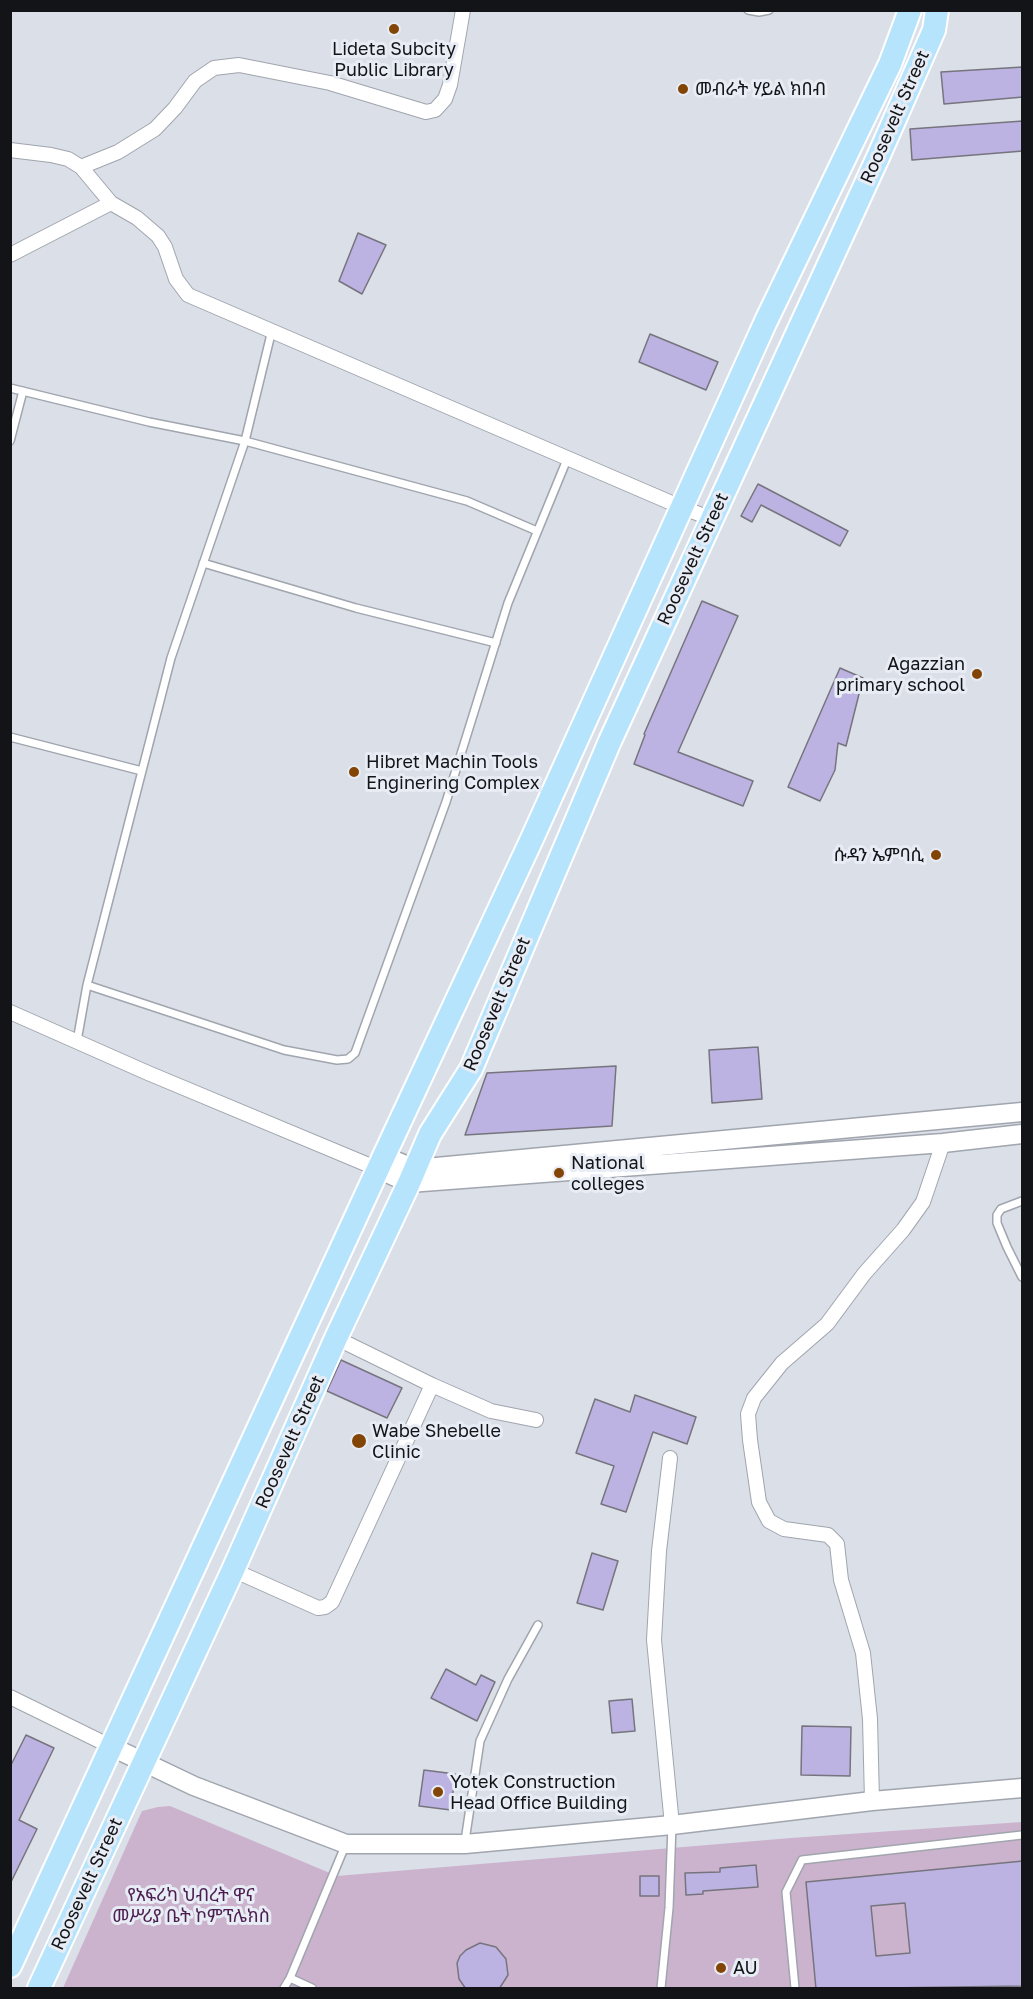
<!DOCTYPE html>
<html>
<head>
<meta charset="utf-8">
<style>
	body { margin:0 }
	#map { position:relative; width:1033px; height:1999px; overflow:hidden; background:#dadfe8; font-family:"Golos Text",sans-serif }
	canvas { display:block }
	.frame { position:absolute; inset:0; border:12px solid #121417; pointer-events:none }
</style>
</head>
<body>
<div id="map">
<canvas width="1033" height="1999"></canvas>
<div class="frame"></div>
</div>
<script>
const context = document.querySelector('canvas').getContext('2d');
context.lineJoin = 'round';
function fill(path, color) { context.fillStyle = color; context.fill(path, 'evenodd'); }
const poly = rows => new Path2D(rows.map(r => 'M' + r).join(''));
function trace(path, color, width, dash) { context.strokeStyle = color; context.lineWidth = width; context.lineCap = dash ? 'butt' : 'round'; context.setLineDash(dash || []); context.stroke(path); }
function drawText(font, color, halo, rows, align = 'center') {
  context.font = font + ' "Golos Text","Noto Sans Ethiopic",sans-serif'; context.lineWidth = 6; context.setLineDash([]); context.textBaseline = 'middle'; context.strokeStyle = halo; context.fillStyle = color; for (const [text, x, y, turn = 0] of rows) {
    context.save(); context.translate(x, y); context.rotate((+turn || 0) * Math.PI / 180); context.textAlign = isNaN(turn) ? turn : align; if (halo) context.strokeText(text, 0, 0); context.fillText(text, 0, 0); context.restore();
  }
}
fill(poly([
	[170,1806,337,1876,791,1838,1022,1822,1022,1988,63,1988,142,1811,158,1807]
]), '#ccb3cd');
const building = poly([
	[1023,67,1023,97,944,104,941,72,1023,67],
	[1023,121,1023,151,912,160,910,129,1023,121],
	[358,233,386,245,362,294,339,281,358,233],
	[650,334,718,362,706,390,639,362,650,334],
	[758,484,848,531,840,546,761,505,752,522,741,516,758,484],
	[702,601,738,616,678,752,753,781,743,806,634,764,645,735,644,734,702,601],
	[840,668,863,678,846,746,838,743,835,770,820,801,788,787,840,668],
	[758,1047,762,1099,712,1103,709,1050,758,1047],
	[616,1066,612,1126,465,1135,487,1073,616,1066],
	[341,1360,402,1388,387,1418,327,1391,341,1360],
	[635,1395,696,1417,687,1444,653,1432,626,1512,601,1504,614,1466,576,1453,595,1399,630,1412,635,1395],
	[592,1553,618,1561,603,1610,577,1603,592,1553],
	[446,1669,476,1685,481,1675,495,1682,477,1721,431,1698,446,1669],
	[632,1699,635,1731,612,1733,609,1701,632,1699],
	[802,1726,851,1727,850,1776,801,1775,802,1726],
	[26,1735,54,1748,19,1820,37,1829,10,1884,10,1767,26,1735],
	[424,1770,455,1774,451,1810,419,1806,424,1770],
	[1023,1861,1023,1986,816,1989,806,1882,1023,1861],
	[905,1903,910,1953,876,1956,871,1906,905,1903],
	[756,1865,758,1887,703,1891,703,1894,686,1895,685,1873,720,1872,720,1868,756,1865],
	[640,1876,659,1876,659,1896,640,1896,640,1876],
	[480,1943,496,1947,506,1959,508,1975,499,1989,466,1989,459,1979,457,1963,460,1956,466,1950,480,1943]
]);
fill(building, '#bdb3e3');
trace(building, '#76747d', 1.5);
const service = poly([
	[748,10,759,12,769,10],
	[10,388,149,422,245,441,467,501,537,531],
	[10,441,23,391],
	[203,563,356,608,496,643],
	[10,737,142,771],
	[87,985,284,1050,337,1060,348,1059,355,1053,446,802,508,603,568,457],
	[77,1041,87,985,171,658,245,441,272,330],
	[1022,1201,1001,1209,997,1215,997,1223,1007,1247,1022,1277],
	[465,1841,480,1741,508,1679,538,1625],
	[290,1978,312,1988],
	[284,1988,290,1978,345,1846],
	[661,1988,669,1908,672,1825],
	[795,1988,786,1892,802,1860,1022,1835]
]);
const minor = poly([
	[10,150,51,155,68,159,81,167],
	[111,203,81,167,118,152,155,129,175,108,195,81,214,68,239,65,330,83,426,112,435,110,445,99,450,85,463,10],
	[10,255,111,203,137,218,158,236,165,247,176,279,188,295,681,507,712,519],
	[10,1012,148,1073,378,1169],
	[336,1338,432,1385,491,1411,536,1420],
	[670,1458,659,1551,654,1640,672,1825],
	[233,1570,318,1608,325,1607,332,1602,432,1385],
	[10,1697,112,1747],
	[872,1801,870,1719,863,1653,841,1580,837,1544,828,1535,784,1529,769,1521,759,1502,750,1440,748,1414,754,1398,782,1363,827,1324,864,1274,903,1230,923,1202,943,1143]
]);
const tertiary = poly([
	[384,1156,415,1169,1022,1112],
	[378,1169,409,1183,943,1143,1022,1134],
	[112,1747,194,1786,346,1844,465,1844,672,1825,872,1801,1022,1788]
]);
const primary = poly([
	[10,1966,384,1156,530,843,766,321,890,64,910,10],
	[39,1988,233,1570,336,1338,409,1183,430,1134,471,1069,610,741,879,155,934,30,937,10]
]);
trace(service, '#a0a5ae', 10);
trace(minor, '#a0a5ae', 16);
trace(tertiary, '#a0a5ae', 21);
trace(primary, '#fff', 26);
trace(service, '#fff', 7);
trace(minor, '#fff', 14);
trace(tertiary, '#fff', 18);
trace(primary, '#b6e4fd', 22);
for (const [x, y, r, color] of [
	[394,29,6,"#834505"],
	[683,89,6,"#834505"],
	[977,674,6,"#834505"],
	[354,772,6,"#834505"],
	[936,855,6,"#834505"],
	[559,1173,6,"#834505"],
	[359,1441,8,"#834505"],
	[438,1792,6,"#834505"],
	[721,1968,6,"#834505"]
]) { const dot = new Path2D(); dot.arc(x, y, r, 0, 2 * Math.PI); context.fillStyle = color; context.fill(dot); trace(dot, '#e7ecf5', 2); }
drawText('18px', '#121417', '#e7ecf5', [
	["Lideta Subcity",394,49,"center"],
	["Public Library",394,70,"center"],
	["መብራት ሃይል ክበብ",695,89],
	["Agazzian",965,664,"right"],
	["primary school",965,685,"right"],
	["Hibret Machin Tools",366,762],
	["Enginering Complex",366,783],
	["ሱዳን ኤምባሲ",924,855,"right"],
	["National",571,1163],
	["colleges",571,1184],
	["Wabe Shebelle",372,1431],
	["Clinic",372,1452],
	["Yotek Construction",450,1782],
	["Head Office Building",450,1803],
	["AU",733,1968]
], 'left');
drawText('18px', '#121417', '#e7ecf5', [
	["Roosevelt Street",895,117,-66],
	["Roosevelt Street",693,559,-65],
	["Roosevelt Street",497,1004,-67],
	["Roosevelt Street",290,1442,-66],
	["Roosevelt Street",87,1884,-65]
]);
drawText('18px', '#4c1e4f', '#e7ecf5', [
	["የአፍሪካ ህብረት ዋና",191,1895],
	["መሥሪያ ቤት ኮምፕሌክስ",191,1916]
]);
</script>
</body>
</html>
